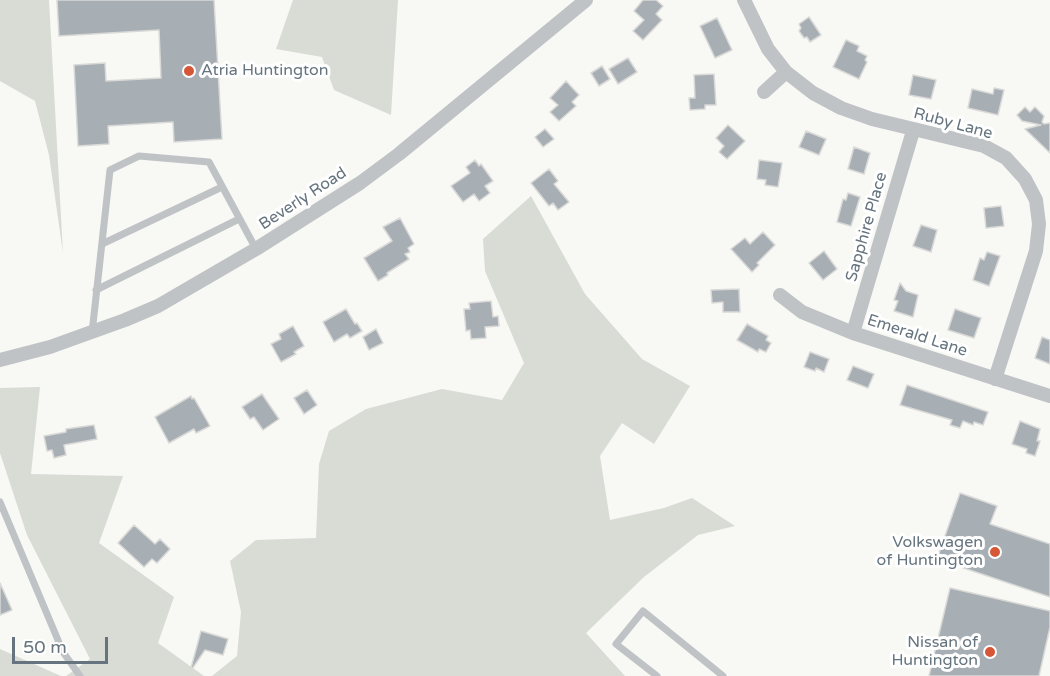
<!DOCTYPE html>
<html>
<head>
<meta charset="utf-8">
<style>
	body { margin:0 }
	#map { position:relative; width:1050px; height:676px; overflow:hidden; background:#f8f8f5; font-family:"Varela Round",sans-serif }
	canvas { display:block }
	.scale { position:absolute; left:12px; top:637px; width:96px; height:27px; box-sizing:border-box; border:3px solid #65747e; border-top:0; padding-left:8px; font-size:18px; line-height:21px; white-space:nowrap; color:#65747e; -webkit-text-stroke:4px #fff; paint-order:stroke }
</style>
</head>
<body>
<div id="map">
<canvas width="1050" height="676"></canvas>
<div class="scale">50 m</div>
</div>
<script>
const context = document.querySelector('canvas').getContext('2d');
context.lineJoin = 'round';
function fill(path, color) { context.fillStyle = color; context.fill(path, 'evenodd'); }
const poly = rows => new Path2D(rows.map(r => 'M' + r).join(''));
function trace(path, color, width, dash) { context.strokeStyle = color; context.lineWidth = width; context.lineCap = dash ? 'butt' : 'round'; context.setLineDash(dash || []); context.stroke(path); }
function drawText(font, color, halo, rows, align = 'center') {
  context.font = font + ' "Varela Round",sans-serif'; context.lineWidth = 6; context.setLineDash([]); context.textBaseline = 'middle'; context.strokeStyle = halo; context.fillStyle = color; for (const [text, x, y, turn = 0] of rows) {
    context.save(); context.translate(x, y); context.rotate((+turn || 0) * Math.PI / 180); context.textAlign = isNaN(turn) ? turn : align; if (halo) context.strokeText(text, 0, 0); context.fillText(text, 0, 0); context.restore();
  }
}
fill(poly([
	[0,0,49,0,63,253,49,155,35,101,0,81],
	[293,0,398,0,391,115,334,90,322,57,276,49],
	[531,196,585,294,642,359,690,386,654,444,622,423,600,456,610,520,664,508,692,498,735,526,698,535,644,577,586,633,625,676,212,676,237,656,241,612,230,561,256,540,316,538,319,464,329,431,366,409,442,389,502,400,524,363,485,271,483,239],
	[40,387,31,474,123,476,99,543,174,597,158,643,204,676,66,676,90,659,27,535,0,453,0,388],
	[0,649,61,676,0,676]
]), '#d8dcd5');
const building = poly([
	[57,0,214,0,222,139,174,142,173,122,108,126,109,144,78,146,74,65,105,63,106,81,161,78,159,30,59,36,57,0],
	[643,0,656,0,663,6,656,14,662,20,643,40,633,31,644,20,634,11,643,0],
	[809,17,821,35,810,42,807,37,804,38,799,31,801,28,799,24,809,17],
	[717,18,732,50,715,58,700,26,717,18],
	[846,40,859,46,857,51,867,56,865,60,867,62,859,79,833,67,846,40],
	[628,58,637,72,618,84,609,69,628,58],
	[602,66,610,79,599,86,591,73,602,66],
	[714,74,716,105,705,105,705,109,690,110,689,98,695,98,694,75,714,74],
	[913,75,936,80,931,99,909,95,913,75],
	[566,81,579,95,572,102,576,106,559,121,550,112,558,105,550,98,566,81],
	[994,88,1004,90,998,115,968,108,972,89,993,94,994,88],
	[1025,107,1030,112,1035,107,1044,116,1042,122,1044,124,1050,123,1050,153,1025,129,1041,125,1022,121,1017,115,1025,107],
	[728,125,745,141,727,159,719,152,724,146,716,138,728,125],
	[545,129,554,139,543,147,535,137,545,129],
	[806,131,826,139,819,155,799,147,806,131],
	[854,147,870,153,864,174,848,169,854,147],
	[475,160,479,166,481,164,493,181,485,186,490,193,479,201,474,194,463,202,451,186,470,173,466,167,475,160],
	[759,160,782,163,778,187,765,185,766,180,757,179,759,160],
	[549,169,558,181,554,184,569,202,558,210,553,203,549,206,531,183,549,169],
	[848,193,860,197,851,226,837,222,843,199,846,200,848,193],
	[1001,206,1004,226,986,228,984,208,1001,206],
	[400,218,414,244,408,248,410,252,405,254,409,259,387,273,388,275,378,281,364,258,392,241,383,227,400,218],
	[921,225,937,230,931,252,913,246,921,225],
	[763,232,775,245,757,263,759,265,752,272,731,249,745,238,750,244,763,232],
	[824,251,837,269,823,280,809,263,824,251],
	[987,252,1000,256,989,286,973,280,980,258,984,260,987,252],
	[900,283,906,291,918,295,913,317,894,311,898,301,894,300,900,283],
	[739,289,740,312,723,312,723,302,712,303,711,290,739,289],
	[491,301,493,317,498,316,499,326,485,327,486,338,471,339,470,330,466,331,464,309,470,309,469,303,491,301],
	[346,309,355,324,357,323,362,331,350,338,347,334,334,342,323,322,346,309],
	[955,309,981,318,974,338,948,330,955,309],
	[747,324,768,336,766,340,771,343,766,352,759,349,758,352,737,340,747,324],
	[293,326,304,346,294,352,296,354,281,362,271,344,281,339,279,334,293,326],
	[376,329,383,343,369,350,363,337,376,329],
	[1042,337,1050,340,1050,364,1035,358,1042,337],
	[810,352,829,359,824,372,816,368,815,371,804,367,810,352],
	[853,366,874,374,868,388,847,380,853,366],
	[907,385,988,412,983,425,974,422,973,425,963,421,960,428,950,425,952,420,900,405,907,385],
	[307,390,317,405,304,414,294,398,307,390],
	[262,394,279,419,263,430,254,417,250,419,242,407,262,394],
	[191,396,192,399,194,398,210,426,196,433,194,429,169,443,155,417,191,396],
	[1020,421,1040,429,1037,441,1040,441,1035,456,1026,453,1027,449,1012,444,1020,421],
	[94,425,97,439,64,445,66,455,54,458,52,450,47,451,44,436,66,432,66,429,94,425],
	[960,493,997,506,990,524,1050,544,1050,597,937,559,960,493],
	[134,525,155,544,160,539,170,549,157,563,152,559,144,567,118,543,134,525],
	[0,583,12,610,0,615,0,583],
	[950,588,1050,611,1050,627,1039,676,929,676,950,588],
	[201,631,228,639,223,655,205,650,192,669,191,668,201,631]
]);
fill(building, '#a7aeb4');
trace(building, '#d9d9d7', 1.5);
trace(poly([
	[102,244,222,187],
	[96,290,239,219],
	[92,333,110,170,139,156,209,162,256,249],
	[0,502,63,652,80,676],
	[657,676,616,644,643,611,723,676]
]), '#bfc3c6', 7);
trace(poly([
	[744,0,768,49,786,72,813,93,841,108,872,119,984,146,1006,158,1025,179,1036,200,1039,224,1036,251,995,379],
	[764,92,786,72],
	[780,295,802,312,853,333,1050,396],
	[853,333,913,131],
	[0,360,50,347,125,320,158,306,256,249,360,183,399,154,586,0]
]), '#bfc3c6', 14);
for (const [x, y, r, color] of [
	[189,71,6,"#d65737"],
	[995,552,6,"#d65737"],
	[990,652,6,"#d65737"]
]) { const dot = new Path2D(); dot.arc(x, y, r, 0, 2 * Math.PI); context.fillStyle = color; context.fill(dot); trace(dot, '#fff', 2); }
drawText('16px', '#65747e', '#fff', [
	["Atria Huntington",201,71,"left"],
	["Volkswagen",983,543],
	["of Huntington",983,561],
	["Nissan of",978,643],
	["Huntington",978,661]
], 'right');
drawText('16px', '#65747e', '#fff', [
	["Ruby Lane",953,124,15],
	["Beverly Road",303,199,-33],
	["Sapphire Place",867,227,-74],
	["Emerald Lane",917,336,18]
]);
</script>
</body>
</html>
